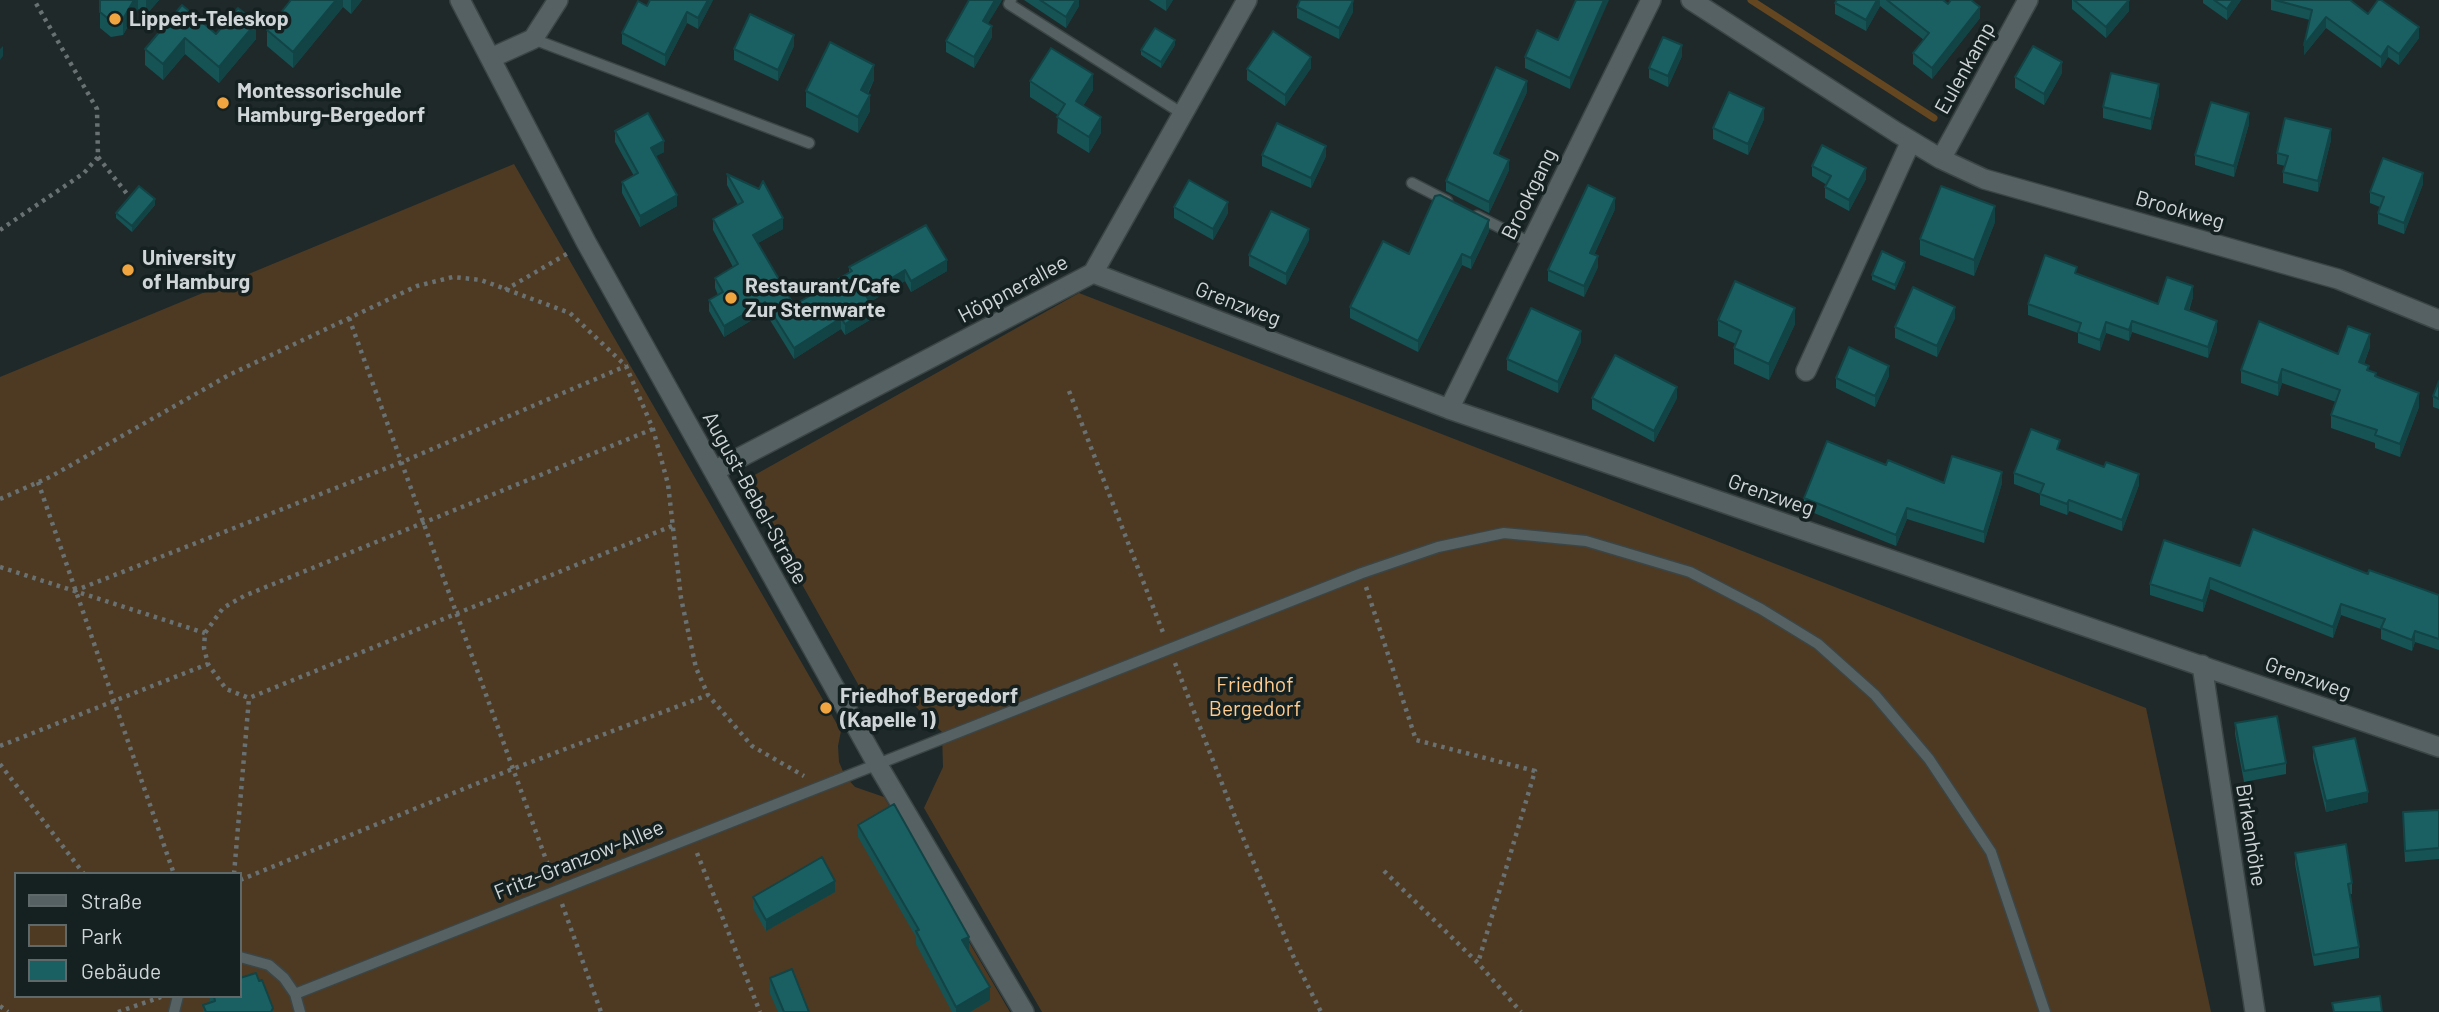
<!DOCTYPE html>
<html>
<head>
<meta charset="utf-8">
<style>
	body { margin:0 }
	#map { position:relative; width:2439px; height:1012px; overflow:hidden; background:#1f292a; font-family:Barlow,sans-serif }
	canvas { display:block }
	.legend { position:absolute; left:14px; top:872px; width:228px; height:126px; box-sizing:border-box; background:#152020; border:2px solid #606969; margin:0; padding:9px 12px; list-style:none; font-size:21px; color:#d0d6d7 }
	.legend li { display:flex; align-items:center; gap:14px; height:35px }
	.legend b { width:35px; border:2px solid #606969 }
</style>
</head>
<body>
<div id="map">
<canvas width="2439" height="1012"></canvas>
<ul class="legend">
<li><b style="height:9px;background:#556162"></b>Straße</li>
<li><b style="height:19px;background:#4e3a22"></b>Park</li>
<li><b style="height:19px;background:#1a6063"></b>Gebäude</li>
</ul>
</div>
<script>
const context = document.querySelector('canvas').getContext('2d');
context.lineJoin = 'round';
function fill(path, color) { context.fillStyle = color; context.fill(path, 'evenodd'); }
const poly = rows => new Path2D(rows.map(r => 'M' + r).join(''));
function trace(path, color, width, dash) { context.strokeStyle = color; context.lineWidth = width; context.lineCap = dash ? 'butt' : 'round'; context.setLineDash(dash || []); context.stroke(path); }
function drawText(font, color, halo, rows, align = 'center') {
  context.font = font + ' Barlow,sans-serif'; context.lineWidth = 7; context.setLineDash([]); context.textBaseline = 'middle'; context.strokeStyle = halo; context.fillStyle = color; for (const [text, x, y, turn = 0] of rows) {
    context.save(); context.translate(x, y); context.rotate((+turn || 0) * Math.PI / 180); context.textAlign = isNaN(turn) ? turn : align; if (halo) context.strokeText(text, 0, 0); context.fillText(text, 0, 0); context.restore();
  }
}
fill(poly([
	[514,164,841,731,838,746,839,762,845,776,855,787,884,797,1010,1012,0,1012,0,377],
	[16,874,240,874,240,996,16,996],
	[1079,293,2146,708,2211,1012,1042,1012,924,808,943,767,942,732,915,706,863,693,744,481]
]), '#4e3a22');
trace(poly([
	[1751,0,1934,118]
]), '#644621', 7);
const service = poly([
	[1011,0,1009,4,1183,114],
	[533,39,809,143],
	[1412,183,1447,201],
	[1477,216,1531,243],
	[240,957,269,965,284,978,295,994,300,1012],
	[295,994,1362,573,1438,547,1504,533,1586,541,1690,572,1761,609,1818,644,1875,695,1929,759,1991,852,2045,1012],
	[174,1012,178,996]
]);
const minor = poly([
	[460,0,586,242,876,762,1024,1012],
	[1691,0,1896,132,1941,159,1984,179,2338,279,2439,320],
	[491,58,533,39,558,0],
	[1941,159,2028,0],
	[1093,273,1449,409,2439,747],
	[1806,371,1911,141],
	[1449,409,1651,0],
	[714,471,1093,273,1247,0],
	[2202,665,2255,1012]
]);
trace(service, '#3c4545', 13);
trace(minor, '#3c4545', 22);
trace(poly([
	[98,157,131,199],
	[0,230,84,173,98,157,97,109,34,0],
	[505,290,570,252],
	[349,318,552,876],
	[1069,391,1164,635],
	[653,429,244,596,223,608,205,633,204,648,208,664,226,689,249,698,672,526],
	[38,482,174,874],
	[0,499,50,477,229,375,417,286,453,277,481,280,570,313,626,366,653,429,668,484,681,598,696,668,708,695,752,746,804,776],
	[0,567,205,633],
	[1366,587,1416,740,1535,771,1478,963],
	[74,591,402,462,626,366],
	[1175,663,1244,840,1294,958,1321,1012],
	[0,746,208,664],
	[0,764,84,874],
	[697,853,760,1012],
	[1384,871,1478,963,1521,1012],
	[234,874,249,698],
	[240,880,515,768,708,695],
	[562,904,601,1012],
	[0,1006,8,1012],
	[118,1012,161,997]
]), '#697172', 4.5, [3.5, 5]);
trace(service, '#556162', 10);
trace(minor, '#556162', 19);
fill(poly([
	[100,0,159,0,146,15,138,9,123,35,111,37,100,28],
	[291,0,362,0,351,14,343,7,293,68,267,46,267,30],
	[650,0,713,0,698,29,687,23,665,66,622,44,622,33,647,6],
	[1002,0,988,23,992,37,974,68,946,52,946,41],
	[1024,0,1079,0,1079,6,1066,28],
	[1149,0,1173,0,1166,11],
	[1576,0,1570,89,1525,68,1525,57,1558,40],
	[1837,0,1943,0,1948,4,1980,18,1932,79,1913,64,1913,53,1924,40,1880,6,1866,31,1835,14,1835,3],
	[2072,0,2129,0,2129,11,2106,38,2072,9],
	[2203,0,2241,0,2227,20,2203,3],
	[2271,0,2350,0,2368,14,2419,38,2399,65,2388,57,2381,68,2326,28,2304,55,2310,20,2271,10],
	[182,5,216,34,256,39,219,83,185,54,163,80,145,65,145,49],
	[1297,7,1353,12,1339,39,1297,18],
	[1175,45,1161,68,1141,55,1141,50],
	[794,46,778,81,734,60,734,49],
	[1682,56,1668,87,1649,78,1649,68],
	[1311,68,1285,106,1247,80,1247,69],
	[2062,73,2044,105,2015,88,2015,77],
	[874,80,868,94,870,111,858,133,806,107,806,91],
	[1030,81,1093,90,1083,106,1101,133,1089,153,1057,133,1058,115,1030,97],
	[1527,92,1498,155,1509,170,1489,213,1446,191,1446,181],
	[2159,95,2151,130,2103,118,2103,107],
	[1764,119,1748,155,1713,139,1713,128],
	[2249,124,2234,177,2195,165,2195,155],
	[615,131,664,152,656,156,677,206,640,227,622,193,622,182,634,176,615,142],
	[2331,140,2318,192,2283,183,2283,172,2285,166,2277,164,2277,153],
	[1262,155,1326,156,1311,188,1262,166],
	[1812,166,1866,179,1849,211,1825,198,1825,187,1827,185,1812,176],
	[727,174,783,229,758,243,794,305,849,272,849,267,947,271,911,292,905,281,870,302,873,318,845,335,841,329,794,359,765,312,724,337,709,311,709,300,718,295,715,288,715,278,733,267,713,230,713,219,738,205,727,185],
	[2423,184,2404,234,2378,224,2378,213,2380,207,2370,203,2370,192],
	[155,205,132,232,116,218,116,213],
	[1174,207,1228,213,1213,240,1174,218],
	[1615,209,1594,255,1598,267,1584,297,1548,281,1548,270],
	[1995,222,1974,276,1920,255,1920,239],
	[1489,231,1471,269,1462,265,1418,352,1350,318,1350,307,1409,254],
	[1309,240,1286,285,1249,266,1249,255],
	[1905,267,1895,290,1872,280,1872,275],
	[2077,274,2158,304,2193,297,2189,311,2217,331,2208,358,2132,332,2129,341,2106,333,2100,351,2078,343,2078,333,2028,315,2028,304],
	[1955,318,1937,357,1895,338,1895,327],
	[1718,320,1795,324,1769,380,1734,364,1734,348,1736,344,1718,336],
	[1581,342,1558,393,1507,370,1507,359],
	[2370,347,2364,364,2369,370,2419,407,2400,457,2375,448,2375,443,2331,428,2331,415,2336,402,2282,383,2278,396,2241,383,2241,370,2338,354],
	[1889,376,1875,407,1836,388,1836,378],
	[2439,381,2439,409,2433,407,2433,396],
	[1592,398,1677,398,1654,442,1592,409],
	[2060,450,2139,485,2122,531,2069,511,2067,515,2040,505,2040,494,2014,484,2014,473],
	[1886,465,1944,483,2002,483,1984,543,1907,519,1896,546,1804,509,1804,498],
	[2240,566,2368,574,2439,595,2439,650,2415,642,2412,651,2381,639,2381,629,2341,615,2333,638,2210,589,2203,612,2150,595,2150,584],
	[2235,723,2286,763,2286,774,2244,782,2235,734],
	[2313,747,2368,802,2326,812,2313,758],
	[2439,810,2439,859,2405,862,2403,822],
	[858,825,969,949,968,950,990,1000,970,1012,952,1012,916,944,916,937,858,837],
	[2295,853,2352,883,2352,894,2350,894,2359,947,2359,958,2314,966,2295,864],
	[835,892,766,931,753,908,753,897],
	[770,978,809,1012,778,1012,770,994],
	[259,981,273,1012,203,1012,203,1005,210,1003,210,996,240,996]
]), '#165355');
fill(poly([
	[134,0,138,0,138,9,123,35,123,19],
	[146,0,159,0,146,15],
	[336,0,343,0,343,7,293,68,293,52],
	[351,0,362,0,351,14],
	[708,0,713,0,698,29,698,18],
	[995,0,1002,0,983,32,983,21],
	[1076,0,1079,0,1079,6,1066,28,1066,17],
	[1166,0,1173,0,1166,11],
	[1604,0,1609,0,1570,89,1570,78],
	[1877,0,1880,0,1880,6,1866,31,1866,20],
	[2129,0,2129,11,2106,38,2106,27],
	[2233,0,2241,0,2227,20,2227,9],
	[1353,1,1353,12,1339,39,1339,28],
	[1980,7,1980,18,1932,79,1932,68],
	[687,12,687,23,665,66,665,55],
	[2326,17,2326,28,2304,55,2304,45],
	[256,23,256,39,219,83,219,67],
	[992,26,992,37,974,68,974,57],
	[2419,27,2419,38,2399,65,2399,54],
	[794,35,794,46,778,81,778,70],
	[185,38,185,54,163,80,163,64],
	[1175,40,1175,45,1161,68,1161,62],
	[1682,45,1682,56,1668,87,1668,76],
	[3,46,3,56,0,60,0,49],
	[2388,46,2388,57,2381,68,2381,57],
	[1311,57,1311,68,1285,106,1285,95],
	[2062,62,2062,73,2044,105,2044,94],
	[874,65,874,80,861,106,861,90],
	[1093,74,1093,90,1076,117,1076,101],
	[1527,81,1527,92,1494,164,1494,153],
	[2159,84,2159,95,2151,130,2151,119],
	[870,95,870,111,858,133,858,117],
	[1764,108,1764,119,1748,155,1748,144],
	[2249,113,2249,124,2234,177,2234,166],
	[1101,117,1101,133,1089,153,1089,137],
	[2331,129,2331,140,2318,192,2318,181],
	[664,141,664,152,651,159,651,148],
	[1326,146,1326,156,1311,188,1311,178],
	[1509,160,1509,170,1489,213,1489,202],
	[1866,168,1866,179,1849,211,1849,200],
	[2423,173,2423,184,2404,234,2404,223],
	[677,195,677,206,640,227,640,216],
	[1615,198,1615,209,1590,264,1590,253],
	[155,199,155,205,132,232,132,226],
	[1228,202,1228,213,1213,240,1213,229],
	[1995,206,1995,222,1974,276,1974,260],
	[783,218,783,229,753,246,753,235],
	[1489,220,1489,231,1471,269,1471,258],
	[1309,229,1309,240,1286,285,1286,274],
	[1462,254,1462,265,1418,352,1418,341],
	[1598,256,1598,267,1584,297,1584,286],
	[947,260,947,271,911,292,911,281],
	[1905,262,1905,267,1895,290,1895,285],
	[905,270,905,281,865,305,865,294],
	[2193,286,2193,297,2185,320,2185,309],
	[765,302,765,312,724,337,724,326],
	[873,307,873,318,845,335,845,324],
	[1955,307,1955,318,1937,357,1937,346],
	[1795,308,1795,324,1769,380,1769,364],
	[841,318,841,329,794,359,794,348],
	[2132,321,2132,332,2129,341,2129,330],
	[2217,321,2217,331,2208,358,2208,347],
	[2106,322,2106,333,2100,351,2100,340],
	[1581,331,1581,342,1558,393,1558,382],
	[2370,334,2370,347,2359,376,2359,362],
	[1889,366,1889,376,1875,407,1875,396],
	[2282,369,2282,383,2278,396,2278,383],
	[1677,387,1677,398,1654,442,1654,431],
	[2419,393,2419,407,2400,457,2400,444],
	[2002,472,2002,483,1984,543,1984,532],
	[2139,474,2139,485,2122,531,2122,520],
	[2069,500,2069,511,2067,515,2067,504],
	[1907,508,1907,519,1896,546,1896,535],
	[2210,578,2210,589,2203,612,2203,601],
	[2341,604,2341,615,2333,638,2333,627],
	[2415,631,2415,642,2412,651,2412,640],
	[2368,792,2368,802,2326,812,2326,801],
	[835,881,835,892,766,931,766,920],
	[969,937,969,949,962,953,962,940],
	[990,987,990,1000,970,1012,956,1012,956,1007]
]), '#124345');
const building = poly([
	[100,0,134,0,123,19,111,21,100,12,100,0],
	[291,0,336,0,293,52,267,30,291,0],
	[650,0,708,0,698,18,687,12,665,55,622,33,638,1,647,6,650,0],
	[969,0,995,0,983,21,992,26,974,57,946,41,969,0],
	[1040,0,1076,0,1066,17,1040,0],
	[1300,0,1351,0,1353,1,1339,28,1297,7,1300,0],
	[1576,0,1604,0,1570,78,1525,57,1537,30,1558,40,1576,0],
	[1837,0,1877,0,1866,20,1835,3,1837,0],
	[1887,0,1943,0,1948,4,1951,0,1971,0,1980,7,1932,68,1913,53,1929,33,1887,0],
	[2074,0,2129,0,2106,27,2074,0],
	[2214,0,2233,0,2227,9,2214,0],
	[2275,0,2350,0,2368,14,2378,0,2381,0,2419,27,2399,54,2388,46,2381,57,2326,17,2304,45,2312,10,2275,0],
	[182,5,216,34,238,8,256,23,219,67,185,38,163,64,145,49,182,5],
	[750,14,794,35,778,70,734,49,750,14],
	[1155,28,1175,40,1161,62,1141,50,1155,28],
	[1273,31,1311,57,1285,95,1247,69,1273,31],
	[1663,37,1682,45,1668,76,1649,68,1663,37],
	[830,42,874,65,861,90,870,95,858,117,806,91,830,42],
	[2033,46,2062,62,2044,94,2015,77,2033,46],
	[1051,48,1093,74,1076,101,1101,117,1089,137,1057,117,1065,104,1030,81,1051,48],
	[1496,67,1527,81,1494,153,1509,160,1489,202,1446,181,1496,67],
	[2111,73,2159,84,2151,119,2103,107,2111,73],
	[1729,92,1764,108,1748,144,1713,128,1729,92],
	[2211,102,2249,113,2234,166,2195,155,2211,102],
	[648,113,664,141,651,148,677,195,640,216,622,182,638,173,615,131,648,113],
	[2285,118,2331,129,2318,181,2283,172,2288,156,2277,153,2285,118],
	[1277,123,1326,146,1311,178,1262,155,1277,123],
	[1822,145,1866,168,1849,200,1825,187,1831,176,1812,166,1822,145],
	[2383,158,2423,173,2404,223,2378,213,2384,197,2370,192,2383,158],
	[727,174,759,189,763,181,783,218,753,235,794,305,852,271,849,267,926,225,947,260,911,281,905,270,865,294,873,307,845,324,841,318,794,348,765,302,724,326,709,300,723,292,715,278,738,264,713,219,743,202,727,174],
	[1189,180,1228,202,1213,229,1174,207,1189,180],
	[1588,185,1615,198,1590,253,1598,256,1584,286,1548,270,1588,185],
	[139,186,155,199,132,226,116,213,139,186],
	[1941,186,1995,206,1974,260,1920,239,1941,186],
	[1440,195,1489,220,1471,258,1462,254,1418,341,1350,307,1383,241,1409,254,1435,196,1440,195],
	[1271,211,1309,229,1286,274,1249,255,1271,211],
	[1882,251,1905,262,1895,285,1872,275,1882,251],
	[2045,255,2077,267,2075,273,2158,304,2167,277,2193,286,2185,309,2217,321,2208,347,2132,321,2129,330,2106,322,2100,340,2078,332,2081,323,2028,304,2045,255],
	[1735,281,1795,308,1769,364,1734,348,1741,331,1718,320,1735,281],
	[1913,287,1955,307,1937,346,1895,327,1913,287],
	[1531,308,1581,331,1558,382,1507,359,1531,308],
	[2259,321,2338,354,2348,326,2370,334,2359,362,2369,366,2367,370,2376,373,2375,376,2419,393,2400,444,2375,435,2377,430,2331,415,2340,390,2282,369,2278,383,2241,370,2259,321],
	[1849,347,1889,366,1875,396,1836,378,1849,347],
	[1615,355,1677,387,1654,431,1592,398,1615,355],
	[2439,381,2439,399,2433,396,2439,381],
	[2031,429,2060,440,2057,449,2104,467,2106,462,2139,474,2122,520,2069,500,2067,504,2040,494,2044,484,2014,473,2031,429],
	[1827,441,1886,465,1888,460,1944,483,1952,456,2002,472,1984,532,1907,508,1896,535,1804,498,1827,441],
	[2253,529,2368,574,2369,570,2439,595,2439,639,2415,631,2412,640,2381,628,2385,619,2341,604,2333,627,2210,578,2203,601,2150,584,2164,540,2240,566,2253,529],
	[2277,716,2286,763,2244,771,2235,723,2277,716],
	[2355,738,2368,792,2326,801,2313,747,2355,738],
	[894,804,969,937,962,940,990,987,956,1007,916,931,919,930,858,825,894,804],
	[2439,810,2439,848,2405,851,2403,812,2439,810],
	[2346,844,2352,883,2348,884,2359,947,2314,955,2295,853,2346,844],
	[822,857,835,881,766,920,753,897,822,857],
	[792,969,809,1012,784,1012,770,978,792,969],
	[256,973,259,981,262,980,273,1008,271,1012,206,1012,203,1005,215,1001,214,996,240,996,240,978,256,973],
	[2380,996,2382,1012,2334,1012,2332,1003,2380,996]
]);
fill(building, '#1a6063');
trace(building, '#124345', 2);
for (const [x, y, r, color] of [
	[115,19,7,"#f1a540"],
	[223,103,7,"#f1a540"],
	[128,270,7,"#f1a540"],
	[731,298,7,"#f1a540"],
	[826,708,7,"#f1a540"]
]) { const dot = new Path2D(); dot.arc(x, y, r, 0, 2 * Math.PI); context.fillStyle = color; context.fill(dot); trace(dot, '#152020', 2.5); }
drawText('bold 21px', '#d0d6d7', '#152020', [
	["Lippert-Teleskop",129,19],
	["Montessorischule",237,91],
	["Hamburg-Bergedorf",237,115],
	["University",142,258],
	["of Hamburg",142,282],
	["Restaurant/Cafe",745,286],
	["Zur Sternwarte",745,310],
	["Friedhof Bergedorf",840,696],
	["(Kapelle 1)",840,720]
], 'left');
drawText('21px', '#d0d6d7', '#152020', [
	["Eulenkamp",1965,68,-61],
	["Brookgang",1529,194,-64],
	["Brookweg",2180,210,16],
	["Höppnerallee",1013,289,-28],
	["Grenzweg",1238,304,21],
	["Grenzweg",1771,495,19],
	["August-Bebel-Straße",755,498,61],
	["Grenzweg",2308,678,19],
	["Birkenhöhe",2251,835,81],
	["Fritz-Granzow-Allee",579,860,-22]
]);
drawText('21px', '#ffcb8e', '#152020', [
	["Friedhof",1255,685],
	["Bergedorf",1255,709]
]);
</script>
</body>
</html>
